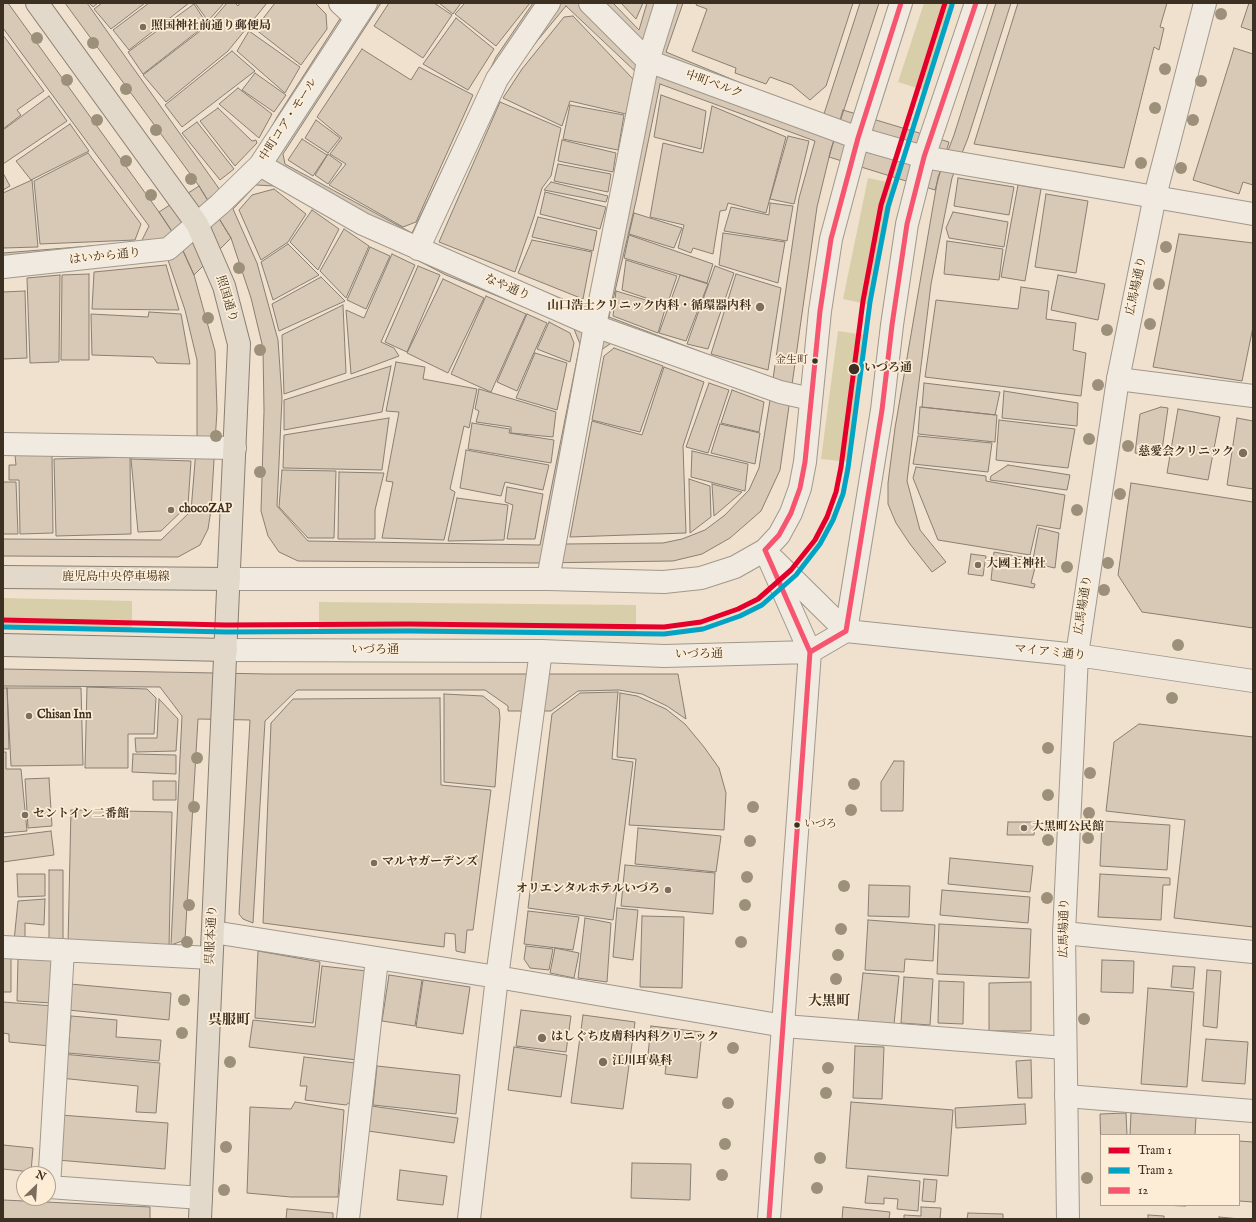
<!DOCTYPE html>
<html>
<head>
<meta charset="utf-8">
<style>
	body { margin:0 }
	#map { position:relative; width:1256px; height:1222px; overflow:hidden; background:#efe1cd; font-family:"IM FELL English",serif }
	canvas { display:block }
	.frame { position:absolute; inset:0; border:4px solid #3c3022; pointer-events:none }
	.legend { position:absolute; left:1100px; top:1134px; width:140px; height:72px; box-sizing:border-box; background:#fdedd6; border:1px solid #b0a18e; margin:0; padding:5px 7px; list-style:none; font-size:12px; color:#3c3022 }
	.legend li { display:flex; align-items:center; gap:8px; height:20px }
	.legend b { width:20px; border:1px solid #b0a18e }
	.north { position:absolute; left:16px; top:1166px; width:40px; height:40px; box-sizing:border-box; background:#fdedd6; border:1px solid #b0a18e; border-radius:50%; rotate:25deg; font-size:11px; font-weight:700; line-height:16px; text-align:center; color:#3c3022 }
	.north::after { content:''; display:block; margin:auto; width:14px; height:18px; background:#7b6e5e; clip-path:polygon(50% 0,100% 100%,50% 72%,0 100%) }
</style>
</head>
<body>
<div id="map">
<canvas width="1256" height="1222"></canvas>
<div class="frame"></div>
<ul class="legend">
<li><b style="height:5px;background:#e4002b"></b>Tram 1</li>
<li><b style="height:5px;background:#03a3c5"></b>Tram 2</li>
<li><b style="height:5px;background:#f7546f"></b>12</li>
</ul>
<div class="north">N</div>
</div>
<script>
const context = document.querySelector('canvas').getContext('2d');
context.lineJoin = 'round';
function fill(path, color) { context.fillStyle = color; context.fill(path, 'evenodd'); }
const poly = rows => new Path2D(rows.map(r => 'M' + r).join(''));
function trace(path, color, width, dash) { context.strokeStyle = color; context.lineWidth = width; context.lineCap = dash ? 'butt' : 'round'; context.setLineDash(dash || []); context.stroke(path); }
function drawText(font, color, halo, rows, align = 'center') {
  context.font = font + ' "IM FELL English","Noto Serif JP",serif'; context.lineWidth = 3.5; context.setLineDash([]); context.textBaseline = 'middle'; context.strokeStyle = halo; context.fillStyle = color; for (const [text, x, y, turn = 0] of rows) {
    context.save(); context.translate(x, y); context.rotate((+turn || 0) * Math.PI / 180); context.textAlign = isNaN(turn) ? turn : align; if (halo) context.strokeText(text, 0, 0); context.fillText(text, 0, 0); context.restore();
  }
}
fill(poly([
	[924,3,954,3,926,91,898,82],
	[868,178,896,184,871,305,843,299],
	[838,331,866,335,850,462,821,459],
	[3,598,132,601,132,630,3,627],
	[319,602,636,605,636,633,319,631]
]), '#d8cfaa');
const building = poly([
	[3,3,8,3,159,212,179,242,194,275,215,351,217,410,211,510,208,529,200,545,178,557,3,556,3,539,161,540,191,511,197,437,197,360,185,310,168,260,3,275,3,253,141,242,149,226,3,28,3,3],
	[65,3,87,3,220,190,254,158,277,117,350,3,381,3,283,154,285,164,412,233,496,57,533,3,613,3,639,30,647,3,683,3,666,52,823,117,860,3,879,3,831,149,817,207,780,470,761,511,730,538,702,554,673,561,536,563,298,561,279,552,268,536,261,511,264,411,263,348,251,298,231,238,199,186,65,3],
	[566,6,638,74,590,303,579,306,431,244,514,69,566,6],
	[660,84,815,141,799,198,773,379,609,317,636,201,660,84],
	[256,185,274,186,446,275,546,316,574,329,580,344,540,545,308,541,277,506,282,398,278,340,257,263,233,209,256,185],
	[613,342,770,400,759,468,749,490,725,515,705,530,682,539,663,543,564,544,601,350,613,342],
	[89,3,98,3,93,7,89,3],
	[102,3,145,3,111,29,94,9,102,3],
	[149,3,189,3,129,50,113,30,149,3],
	[195,3,224,3,208,21,195,3],
	[227,3,235,3,238,6,240,3,267,3,228,51,166,102,143,75,208,25,227,3],
	[275,3,315,3,326,14,327,29,301,65,255,29,275,3],
	[389,3,434,3,452,15,423,58,374,26,389,3],
	[439,3,461,3,453,14,439,3],
	[465,3,530,3,496,46,455,14,465,3],
	[621,3,643,3,636,19,621,3],
	[697,3,853,3,826,86,810,100,792,85,770,77,766,84,735,73,736,68,692,51,707,9,696,5,697,3],
	[996,3,1011,3,968,138,952,178,931,284,907,481,920,530,946,562,932,572,910,544,896,523,888,504,888,483,895,428,938,177,954,135,996,3],
	[1018,3,1167,3,1160,27,1164,28,1159,50,1154,47,1124,168,974,144,1018,3],
	[1249,3,1253,3,1253,31,1241,27,1249,3],
	[194,4,207,24,143,74,128,52,194,4],
	[573,16,633,79,626,114,570,101,562,126,503,98,522,69,564,17,573,16],
	[456,18,494,49,468,90,423,64,456,18],
	[249,31,300,67,285,93,237,51,249,31],
	[3,35,44,91,17,110,21,115,3,129,3,35],
	[1234,48,1253,54,1253,185,1243,182,1239,194,1193,180,1234,48],
	[362,49,411,80,419,67,473,95,416,222,403,227,329,185,346,164,330,154,342,138,317,117,362,49],
	[232,51,255,71,182,127,165,105,232,51],
	[255,73,286,95,274,112,242,90,255,73],
	[238,88,272,114,259,138,219,104,238,88],
	[661,95,706,111,701,149,654,137,661,95],
	[49,96,67,121,3,164,3,130,49,96],
	[500,102,561,128,551,176,542,188,534,217,515,272,439,242,500,102],
	[570,105,624,115,618,150,563,139,570,105],
	[712,106,786,137,766,213,728,203,726,210,720,211,713,254,693,248,691,253,678,248,684,225,650,217,663,143,703,153,712,106],
	[218,108,252,141,256,140,257,143,235,166,200,121,218,108],
	[843,110,949,142,935,190,829,157,843,110],
	[316,120,340,138,328,153,305,138,316,120],
	[197,122,234,169,220,180,182,133,197,122],
	[70,124,89,151,31,180,16,161,70,124],
	[788,136,809,141,794,204,770,199,788,136],
	[302,139,327,155,313,176,288,160,302,139],
	[562,140,616,153,613,172,558,161,562,140],
	[88,153,141,224,135,240,40,244,34,181,88,153],
	[328,154,342,164,328,184,315,175,328,154],
	[558,164,611,174,608,192,554,181,558,164],
	[3,173,10,186,3,190,3,173],
	[958,178,1014,187,1009,215,954,206,958,178],
	[32,180,38,247,3,248,3,193,32,180],
	[551,182,608,196,606,202,544,190,551,182],
	[1018,185,1041,189,1025,281,1001,277,1018,185],
	[199,186,231,238,194,275,179,242,159,212,199,186],
	[274,189,306,214,288,242,261,260,239,210,252,195,274,189],
	[545,192,606,207,600,229,540,214,545,192],
	[1046,194,1088,201,1076,273,1035,267,1046,194],
	[770,203,793,206,787,241,724,231,731,207,769,215,770,203],
	[312,210,339,229,318,270,290,242,312,210],
	[953,212,1008,222,1004,247,949,238,946,228,953,212],
	[634,213,682,228,674,248,629,234,634,213],
	[538,217,597,231,593,251,532,237,538,217],
	[344,229,369,246,346,298,320,271,344,229],
	[723,233,785,242,778,283,719,265,723,233],
	[1179,234,1253,243,1253,327,1242,381,1153,367,1179,234],
	[629,235,713,264,707,283,624,258,629,235],
	[532,240,592,252,583,299,518,273,532,240],
	[947,241,1003,249,999,280,944,274,947,241],
	[288,244,319,275,273,300,261,262,288,244],
	[370,247,390,256,366,309,347,300,370,247],
	[392,254,415,265,381,342,394,348,399,356,351,374,346,310,364,318,392,254],
	[626,260,677,276,667,305,622,290,626,260],
	[166,265,179,310,92,309,94,272,166,265],
	[418,266,440,275,407,352,385,342,418,266],
	[715,266,734,273,708,349,687,344,715,266],
	[89,274,89,360,61,360,62,275,89,274],
	[736,274,781,288,768,370,711,354,736,274],
	[60,275,59,362,30,363,27,278,60,275],
	[680,275,708,284,686,341,659,333,680,275],
	[1058,275,1105,284,1098,320,1051,310,1058,275],
	[321,277,345,301,279,331,272,304,321,277],
	[443,279,484,298,448,373,407,353,443,279],
	[1021,287,1049,291,1046,319,1076,323,1073,350,1086,353,1081,396,925,377,936,300,1018,309,1021,287],
	[25,291,27,358,3,359,3,292,25,291],
	[616,291,666,306,658,333,613,316,616,291],
	[486,296,526,314,491,392,451,374,486,296],
	[343,305,346,373,284,394,282,335,343,305],
	[149,312,181,314,190,364,157,363,153,357,92,355,91,314,148,317,149,312],
	[527,314,547,323,517,391,497,382,527,314],
	[549,322,570,333,574,343,570,362,537,349,549,322],
	[614,348,663,366,640,432,592,420,604,356,614,348],
	[535,353,567,363,557,410,516,398,535,353],
	[396,362,425,367,423,379,477,389,469,428,464,426,450,489,455,492,444,540,382,538,393,482,386,481,399,412,386,411,396,362],
	[391,366,382,412,284,430,284,400,391,366],
	[664,367,704,382,683,446,686,533,570,537,592,421,642,435,664,367],
	[709,383,729,390,708,453,686,447,709,383],
	[924,383,1000,392,995,415,922,407,924,383],
	[479,389,556,412,553,437,511,433,511,427,476,422,479,411,475,409,479,389],
	[732,390,764,402,759,432,721,423,732,390],
	[1004,391,1078,403,1077,426,1002,418,1004,391],
	[920,407,997,415,995,442,918,434,920,407],
	[1161,407,1168,408,1161,457,1135,453,1140,414,1161,407],
	[1178,409,1220,417,1208,480,1167,473,1178,409],
	[389,418,382,470,283,468,284,435,389,418],
	[1237,418,1253,421,1253,489,1227,485,1237,418],
	[999,420,1075,429,1068,468,996,460,999,420],
	[472,423,510,429,509,433,554,440,551,463,468,449,472,423],
	[720,424,760,433,755,464,711,453,720,424],
	[918,436,992,443,988,472,913,464,918,436],
	[466,450,549,465,543,490,505,482,501,496,460,488,466,450],
	[692,451,748,464,745,491,691,477,692,451],
	[15,455,52,455,53,533,20,534,19,480,9,480,9,465,16,465,15,455],
	[130,457,131,534,56,536,54,459,130,457],
	[131,459,191,461,188,505,161,531,138,532,131,459],
	[1008,465,1070,475,1067,490,990,480,991,476,1008,465],
	[916,467,986,476,986,481,1065,495,1060,529,1037,525,1030,555,938,540,913,478,916,467],
	[282,470,336,471,334,538,308,538,279,507,282,470],
	[339,472,384,473,375,510,375,539,338,539,339,472],
	[689,479,710,486,711,517,690,533,689,479],
	[3,482,16,482,18,534,3,534,3,482],
	[1131,483,1253,502,1253,628,1142,612,1118,575,1131,483],
	[712,484,742,492,714,516,712,484],
	[507,487,543,494,535,539,507,539,513,505,505,502,507,487],
	[457,498,508,505,504,540,448,541,457,498],
	[1039,528,1059,533,1055,568,1036,564,1031,583,1035,584,1034,588,991,580,994,552,1033,559,1039,528],
	[971,554,986,556,983,576,968,574,971,554],
	[3,669,268,674,678,674,686,719,667,706,642,694,619,690,578,691,551,711,508,711,508,706,485,690,297,690,265,721,253,923,243,919,239,914,250,720,198,719,185,940,171,945,182,716,160,687,3,686,3,669],
	[87,687,147,689,156,698,154,734,128,734,128,768,85,768,87,687],
	[3,688,7,688,9,749,3,749,3,688],
	[7,688,81,688,83,765,11,766,7,688],
	[618,692,612,759,633,762,613,920,528,908,552,714,580,693,618,692],
	[620,693,637,696,666,709,685,724,704,747,719,768,726,793,724,830,629,825,636,759,617,757,620,693],
	[444,694,483,696,499,709,500,718,495,787,444,782,444,694],
	[440,698,441,785,491,790,473,930,467,930,465,953,456,951,455,934,445,933,444,947,263,923,271,723,293,699,440,698],
	[159,699,178,719,176,751,136,752,135,738,157,738,159,699],
	[1139,724,1253,737,1253,927,1174,918,1185,820,1106,811,1114,742,1139,724],
	[3,752,6,752,6,769,21,769,27,831,3,833,3,752],
	[133,754,176,755,176,774,132,772,133,754],
	[894,761,904,761,903,811,881,811,881,782,894,761],
	[49,778,52,826,28,828,25,779,49,778],
	[153,781,176,781,176,800,153,800,153,781],
	[71,810,172,812,169,947,68,944,71,810],
	[1102,821,1170,825,1167,870,1100,866,1102,821],
	[1008,822,1035,822,1034,835,1007,835,1008,822],
	[638,828,721,836,716,872,635,864,638,828],
	[51,831,54,855,3,862,3,837,51,831],
	[950,858,1033,866,1030,892,948,884,950,858],
	[625,865,715,873,713,914,621,906,625,865],
	[49,870,63,870,63,940,49,940,49,870],
	[17,874,45,874,45,896,18,897,17,874],
	[1100,874,1170,878,1170,885,1163,885,1161,920,1098,917,1100,874],
	[869,885,910,886,909,917,868,916,869,885],
	[942,890,1030,897,1028,923,940,915,942,890],
	[45,899,44,925,25,923,25,939,14,941,18,901,45,899],
	[617,908,638,910,633,960,613,957,617,908],
	[528,911,579,917,573,950,524,944,528,911],
	[642,916,684,917,682,988,640,987,642,916],
	[585,918,611,923,607,982,578,978,585,918],
	[868,920,935,925,933,961,905,959,904,972,865,970,868,920],
	[939,924,1031,929,1029,978,937,974,939,924],
	[526,946,553,949,549,970,530,968,524,959,526,946],
	[555,948,579,953,574,978,550,973,555,948],
	[258,951,320,962,313,1023,255,1018,258,951],
	[3,955,11,956,11,992,3,992,3,955],
	[18,959,53,960,52,1003,17,1001,18,959],
	[1102,960,1134,961,1133,993,1101,992,1102,960],
	[322,966,367,971,357,1060,249,1047,253,1020,315,1027,322,966],
	[1173,966,1195,967,1193,989,1171,987,1173,966],
	[1207,970,1221,971,1217,1028,1203,1026,1207,970],
	[863,973,899,976,894,1024,858,1021,863,973],
	[389,975,422,980,415,1026,382,1021,389,975],
	[904,977,933,979,930,1025,901,1023,904,977],
	[423,980,470,987,463,1034,416,1027,423,980],
	[939,981,964,982,963,1024,938,1023,939,981],
	[1031,982,1031,1031,989,1031,989,983,1031,982],
	[70,984,171,993,169,1020,68,1010,70,984],
	[1148,988,1194,992,1187,1087,1141,1084,1148,988],
	[3,1002,53,1006,50,1046,9,1042,9,1034,3,1033,3,1002],
	[521,1010,571,1016,566,1052,516,1046,521,1010],
	[583,1015,635,1022,623,1109,571,1103,583,1015],
	[71,1016,117,1020,116,1037,161,1040,159,1061,68,1053,71,1016],
	[651,1026,702,1032,697,1078,665,1074,666,1066,647,1064,651,1026],
	[1206,1039,1248,1042,1245,1084,1202,1081,1206,1039],
	[855,1046,884,1047,882,1099,853,1098,855,1046],
	[514,1047,567,1055,561,1097,508,1090,514,1047],
	[62,1054,160,1063,156,1113,136,1112,138,1086,60,1078,62,1054],
	[304,1057,355,1063,350,1102,346,1105,305,1100,307,1086,300,1086,304,1057],
	[1031,1060,1032,1098,1018,1098,1016,1061,1031,1060],
	[377,1066,460,1075,456,1114,373,1105,377,1066],
	[295,1102,344,1110,338,1197,291,1197,247,1193,250,1107,291,1109,295,1102],
	[851,1102,953,1110,948,1176,846,1168,851,1102],
	[1025,1104,1026,1124,956,1128,955,1108,1025,1104],
	[371,1106,458,1118,454,1143,368,1131,371,1106],
	[1126,1113,1127,1135,1101,1135,1101,1157,1100,1114,1126,1113],
	[1131,1113,1196,1117,1195,1135,1130,1135,1131,1113],
	[60,1115,168,1123,165,1169,57,1160,60,1115],
	[1239,1141,1253,1142,1253,1202,1239,1201,1239,1141],
	[3,1145,33,1148,31,1172,3,1169,3,1145],
	[632,1163,691,1164,690,1200,631,1198,632,1163],
	[400,1170,447,1176,443,1205,397,1200,400,1170],
	[868,1176,920,1181,918,1211,897,1209,898,1199,884,1198,884,1204,865,1203,868,1176],
	[924,1179,937,1180,935,1202,922,1201,924,1179],
	[3,1200,150,1207,150,1219,3,1219,3,1200],
	[1159,1205,1186,1205,1186,1206,1159,1205],
	[843,1207,890,1212,889,1219,842,1219,843,1207],
	[921,1207,941,1208,940,1219,904,1219,904,1215,921,1216,921,1207],
	[287,1209,333,1213,333,1219,286,1219,287,1209],
	[968,1213,1003,1214,1003,1219,967,1219,968,1213],
	[1148,1215,1164,1216,1164,1219,1148,1219,1148,1215],
	[1219,1217,1240,1219,1219,1219,1219,1217]
]);
fill(building, '#d8c8b6');
trace(building, '#887f73', 1);
const pedestrian = poly([
	[590,3,648,61,858,138],
	[260,165,363,224,595,326,780,392,811,399],
	[418,249,497,79,549,3],
	[3,267,168,249,220,204,260,165,366,3],
	[548,579,595,326,648,61,666,3]
]);
const minor = poly([
	[340,3,356,18],
	[858,138,924,157,1253,214],
	[1118,379,1253,396],
	[3,444,235,448],
	[213,932,497,977,784,1026,1065,1048],
	[1064,933,1253,952],
	[3,947,211,958],
	[63,950,49,1187,201,1198],
	[1066,1096,1253,1111],
	[348,1219,377,959],
	[469,1219,497,977,541,651]
]);
const tertiary = poly([
	[765,550,810,652,769,1219],
	[774,560,846,631],
	[229,579,548,579,664,582,701,578,735,567,765,550,779,535,791,513,800,488,805,462,820,311,831,239,858,138,901,3],
	[846,631,882,410,892,325,907,224,924,157,976,3],
	[846,631,1077,655,1253,681],
	[226,650,541,651,664,656,810,652,846,631],
	[1068,1219,1064,933,1077,655,1118,379,1155,196,1205,3]
]);
const primary = poly([
	[3,577,229,579],
	[3,645,226,650]
]);
const trunk = poly([
	[37,3,197,224,224,286,239,344,200,1219]
]);
trace(pedestrian, '#a1988b', 24);
trace(minor, '#a1988b', 24);
trace(tertiary, '#a1988b', 24);
trace(primary, '#887f73', 24);
trace(trunk, '#887f73', 24);
trace(pedestrian, '#f0eae0', 22);
trace(minor, '#f0eae0', 22);
trace(tertiary, '#f0eae0', 22);
trace(primary, '#e3d9ca', 22);
trace(trunk, '#e3d9ca', 22);
trace(poly([
	[810,652,846,631,882,410,892,325,907,224,924,157,976,3],
	[769,1219,810,652,765,550,779,535,791,513,800,488,805,462,820,311,831,239,858,138,901,3]
]), '#f7546f', 5);
trace(poly([
	[3,620,227,625,409,624,664,627,701,622,738,609,758,599,791,570,815,540,827,517,836,492,841,467,863,301,881,205,945,3]
]), '#e4002b', 5);
trace(poly([
	[3,627,227,632,409,631,664,634,703,629,740,616,762,605,796,575,820,544,833,520,843,494,848,468,870,302,888,207,952,5]
]), '#03a3c5', 5);
context.fillStyle = '#9c907a';
for (const [x, y] of [
	[1221,14],
	[37,38],
	[93,43],
	[1165,69],
	[67,80],
	[1201,81],
	[126,89],
	[1155,108],
	[97,120],
	[1193,120],
	[156,130],
	[126,161],
	[1141,163],
	[1181,168],
	[191,179],
	[151,195],
	[1166,247],
	[239,268],
	[1159,284],
	[208,318],
	[1150,324],
	[1107,330],
	[260,350],
	[1098,385],
	[216,436],
	[1089,439],
	[1128,446],
	[260,472],
	[1120,494],
	[1077,510],
	[1108,563],
	[1067,567],
	[1104,590],
	[1178,645],
	[1172,698],
	[1048,748],
	[197,758],
	[1090,773],
	[854,784],
	[1048,795],
	[194,807],
	[753,807],
	[851,810],
	[1089,813],
	[1088,838],
	[1048,840],
	[750,841],
	[747,877],
	[844,886],
	[1047,898],
	[189,905],
	[745,905],
	[841,929],
	[187,942],
	[741,942],
	[838,955],
	[836,979],
	[184,1000],
	[1084,1019],
	[182,1033],
	[733,1048],
	[230,1062],
	[828,1068],
	[826,1093],
	[728,1103],
	[725,1144],
	[226,1147],
	[820,1158],
	[722,1175],
	[1087,1178],
	[817,1188],
	[224,1190]
]) { context.beginPath(); context.arc(x, y, 6, 0, 2 * Math.PI); context.fill(); }
for (const [x, y, r, color] of [
	[143,27,4,"#7b6e5e"],
	[760,307,5,"#7b6e5e"],
	[815,361,3.5,"#3c3022"],
	[854,369,6,"#3c3022"],
	[1243,453,5,"#7b6e5e"],
	[171,510,4,"#7b6e5e"],
	[978,565,4,"#7b6e5e"],
	[29,716,4,"#7b6e5e"],
	[25,815,4,"#7b6e5e"],
	[797,825,3.5,"#3c3022"],
	[1024,828,4,"#7b6e5e"],
	[374,863,4,"#7b6e5e"],
	[668,890,4,"#7b6e5e"],
	[542,1038,5,"#7b6e5e"],
	[603,1062,5,"#7b6e5e"]
]) { const dot = new Path2D(); dot.arc(x, y, r, 0, 2 * Math.PI); context.fillStyle = color; context.fill(dot); trace(dot, '#fdedd6', 1.5); }
drawText('11px', '#3c3022', '#fdedd6', [
	["金生町",808,361],
	["いづろ",804,825,"left"]
], 'right');
drawText('bold 12px', '#3c3022', '#fdedd6', [
	["照国神社前通り郵便局",151,27],
	["山口浩士クリニック内科・循環器内科",751,307,"right"],
	["慈愛会クリニック",1234,453,"right"],
	["chocoZAP",179,510],
	["大國主神社",986,565],
	["Chisan Inn",37,716],
	["セントイン二番館",33,815],
	["大黒町公民館",1032,828],
	["マルヤガーデンズ",382,863],
	["オリエンタルホテルいづろ",660,890,"right"],
	["はしぐち皮膚科内科クリニック",551,1038],
	["江川耳鼻科",612,1062]
], 'left');
drawText('12px', '#3c3022', '#fdedd6', [
	["中町ベルク",714,85,20],
	["中町コア・モール",289,120,-57],
	["はいから通り",105,257,-6],
	["広馬場通り",1137,286,-78],
	["なや通り",507,288,24],
	["照国通り",226,299,73],
	["鹿児島中央停車場線",116,578],
	["広馬場通り",1084,605,-81],
	["いづろ通",375,651],
	["マイアミ通り",1050,653,6],
	["いづろ通",699,655,-1],
	["広馬場通り",1065,928,-89],
	["呉服本通り",212,935,-87]
]);
drawText('bold 12px', '#3c3022', '#fdedd6', [
	["いづろ通",864,369]
], 'left');
drawText('bold 14px', '#3c3022', '#fdedd6', [
	["大黒町",829,1002],
	["呉服町",229,1021]
]);
</script>
</body>
</html>
